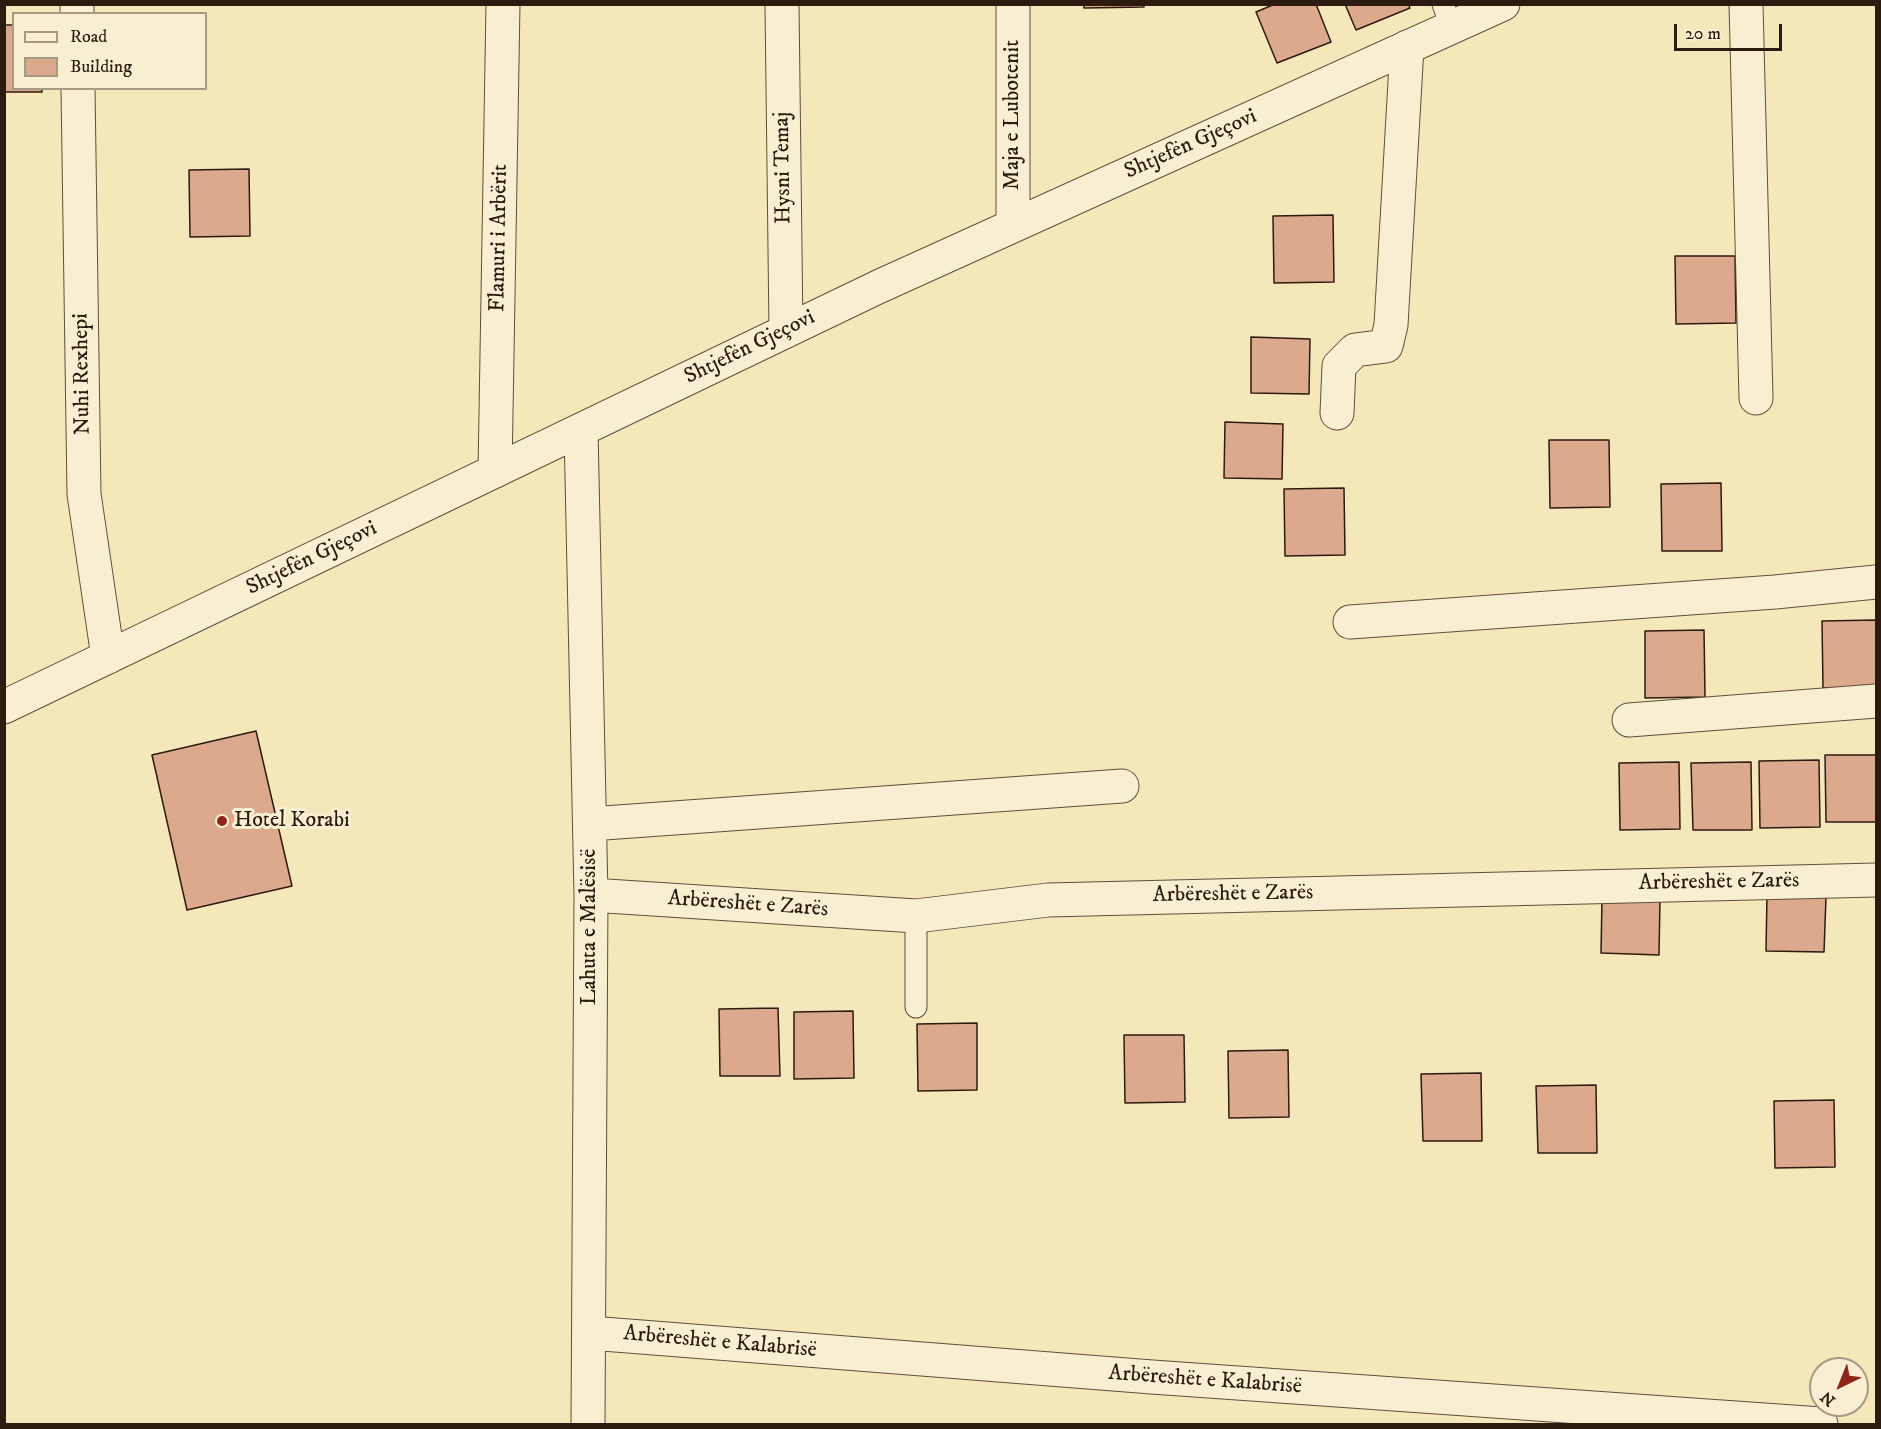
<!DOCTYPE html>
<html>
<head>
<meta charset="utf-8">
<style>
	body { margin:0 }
	#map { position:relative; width:1881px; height:1429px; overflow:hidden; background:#f4e7b9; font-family:"IM FELL DW Pica",serif }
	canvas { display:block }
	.frame { position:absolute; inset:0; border:6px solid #2e1b10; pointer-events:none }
	.legend { position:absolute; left:12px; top:12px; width:195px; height:78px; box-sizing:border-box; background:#f8efd2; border:2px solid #a79a84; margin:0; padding:8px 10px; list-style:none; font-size:18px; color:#2e1b10 }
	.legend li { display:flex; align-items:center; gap:12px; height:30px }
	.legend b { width:30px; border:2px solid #a79a84 }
	.north { position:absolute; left:1809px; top:1357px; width:60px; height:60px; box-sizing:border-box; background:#f8efd2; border:2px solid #a79a84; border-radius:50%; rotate:223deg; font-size:16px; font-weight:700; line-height:24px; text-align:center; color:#2e1b10 }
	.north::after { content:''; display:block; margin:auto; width:21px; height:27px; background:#8f2418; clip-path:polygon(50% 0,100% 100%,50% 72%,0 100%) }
	.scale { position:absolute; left:1674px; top:24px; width:108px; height:27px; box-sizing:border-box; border:3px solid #2e1b10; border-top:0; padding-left:8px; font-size:18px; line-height:21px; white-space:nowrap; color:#2e1b10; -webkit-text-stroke:4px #f8efd2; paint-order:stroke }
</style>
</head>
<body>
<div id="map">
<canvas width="1881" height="1429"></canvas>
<div class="frame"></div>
<ul class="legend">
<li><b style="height:8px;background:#f8efd2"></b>Road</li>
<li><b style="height:16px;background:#dca98c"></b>Building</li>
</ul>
<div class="north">N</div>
<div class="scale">20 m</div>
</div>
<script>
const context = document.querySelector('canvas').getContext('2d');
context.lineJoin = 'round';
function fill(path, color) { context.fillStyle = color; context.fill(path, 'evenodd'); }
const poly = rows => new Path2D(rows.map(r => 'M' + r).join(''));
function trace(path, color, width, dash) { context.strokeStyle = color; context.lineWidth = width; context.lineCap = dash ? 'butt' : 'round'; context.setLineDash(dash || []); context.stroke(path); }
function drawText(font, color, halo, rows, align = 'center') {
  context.font = font + ' "IM FELL DW Pica",serif'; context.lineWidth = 6; context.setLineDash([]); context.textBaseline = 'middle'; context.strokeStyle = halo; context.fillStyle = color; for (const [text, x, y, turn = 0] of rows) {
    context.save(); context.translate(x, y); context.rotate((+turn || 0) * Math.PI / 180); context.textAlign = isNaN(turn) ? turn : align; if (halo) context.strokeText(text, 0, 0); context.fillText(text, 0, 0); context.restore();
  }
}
const building = poly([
	[1084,4,1144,4,1144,7,1084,8,1084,4],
	[1275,4,1316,4,1331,42,1277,63,1256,12,1275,4],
	[1345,4,1408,4,1410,8,1356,30,1345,4],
	[4,25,14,25,14,88,42,88,42,92,4,92,4,25],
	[249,169,250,236,190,237,189,170,249,169],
	[1333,215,1334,282,1274,283,1273,216,1333,215],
	[1675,256,1735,256,1736,323,1676,324,1675,256],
	[1251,337,1310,339,1309,394,1251,393,1251,337],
	[1225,422,1283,424,1282,479,1224,478,1225,422],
	[1549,440,1609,440,1610,507,1550,508,1549,440],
	[1721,483,1722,551,1662,551,1661,484,1721,483],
	[1344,488,1345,555,1285,556,1284,489,1344,488],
	[1876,620,1876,688,1823,688,1822,621,1876,620],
	[1704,630,1705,697,1645,698,1645,631,1704,630],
	[256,731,292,886,187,910,152,755,256,731],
	[1825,755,1876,755,1876,822,1826,822,1825,755],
	[1819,760,1820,827,1760,828,1759,761,1819,760],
	[1679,762,1680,829,1620,830,1619,763,1679,762],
	[1751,762,1752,830,1693,830,1691,763,1751,762],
	[1767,895,1826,897,1824,952,1766,951,1767,895],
	[1602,898,1660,899,1659,955,1601,953,1602,898],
	[778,1008,780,1076,720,1076,719,1009,778,1008],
	[853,1011,854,1078,794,1079,794,1012,853,1011],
	[977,1023,977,1090,918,1091,917,1024,977,1023],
	[1124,1035,1184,1035,1185,1102,1125,1103,1124,1035],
	[1288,1050,1289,1117,1229,1118,1228,1051,1288,1050],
	[1481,1073,1482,1141,1423,1141,1421,1074,1481,1073],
	[1596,1085,1597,1153,1538,1153,1536,1086,1596,1085],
	[1834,1100,1835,1167,1775,1168,1774,1101,1834,1100]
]);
fill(building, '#dca98c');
trace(building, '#2e1b10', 1.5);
const service = poly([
	[1443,4,1451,27],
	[916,916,916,1007]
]);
const minor = poly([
	[77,4,77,14],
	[782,4,786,331],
	[1013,4,1013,225],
	[1746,4,1756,398],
	[78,88,84,494,108,657],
	[1337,413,1339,366,1355,350,1386,346,1391,325,1407,47],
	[581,430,591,895,588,1424],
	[495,471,503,4],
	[1350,622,1775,592,1876,582],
	[1629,720,1876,701],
	[590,824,1122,786],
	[591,895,916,916,1048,900,1876,880],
	[590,1333,1152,1377,1821,1424]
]);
const tertiary = poly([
	[4,707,878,287,1503,4]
]);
trace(service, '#604e3a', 23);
trace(minor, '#604e3a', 35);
trace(tertiary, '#604e3a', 35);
trace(service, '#f8efd2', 21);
trace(minor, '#f8efd2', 33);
trace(tertiary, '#f8efd2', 33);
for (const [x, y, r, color] of [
	[222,821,6,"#8f2418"]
]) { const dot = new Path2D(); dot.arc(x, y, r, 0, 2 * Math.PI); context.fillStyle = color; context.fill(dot); trace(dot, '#f8efd2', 2); }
drawText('22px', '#2e1b10', '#f8efd2', [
	["Maja e Lubotenit",1013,115,-90],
	["Shtjefën Gjeçovi",1191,145,-24],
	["Hysni Temaj",784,168,-91],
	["Flamuri i Arbërit",500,238,-89],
	["Shtjefën Gjeçovi",750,348,-26],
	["Nuhi Rexhepi",83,374,-91],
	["Shtjefën Gjeçovi",312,559,-26],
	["Arbëreshët e Zarës",1719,883,-1],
	["Arbëreshët e Zarës",1233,895,-1],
	["Arbëreshët e Zarës",748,905,4],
	["Lahuta e Malësisë",590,927,-90],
	["Arbëreshët e Kalabrisë",720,1343,5],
	["Arbëreshët e Kalabrisë",1205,1381,4]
]);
drawText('22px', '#2e1b10', '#f8efd2', [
	["Hotel Korabi",234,821]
], 'left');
</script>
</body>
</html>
